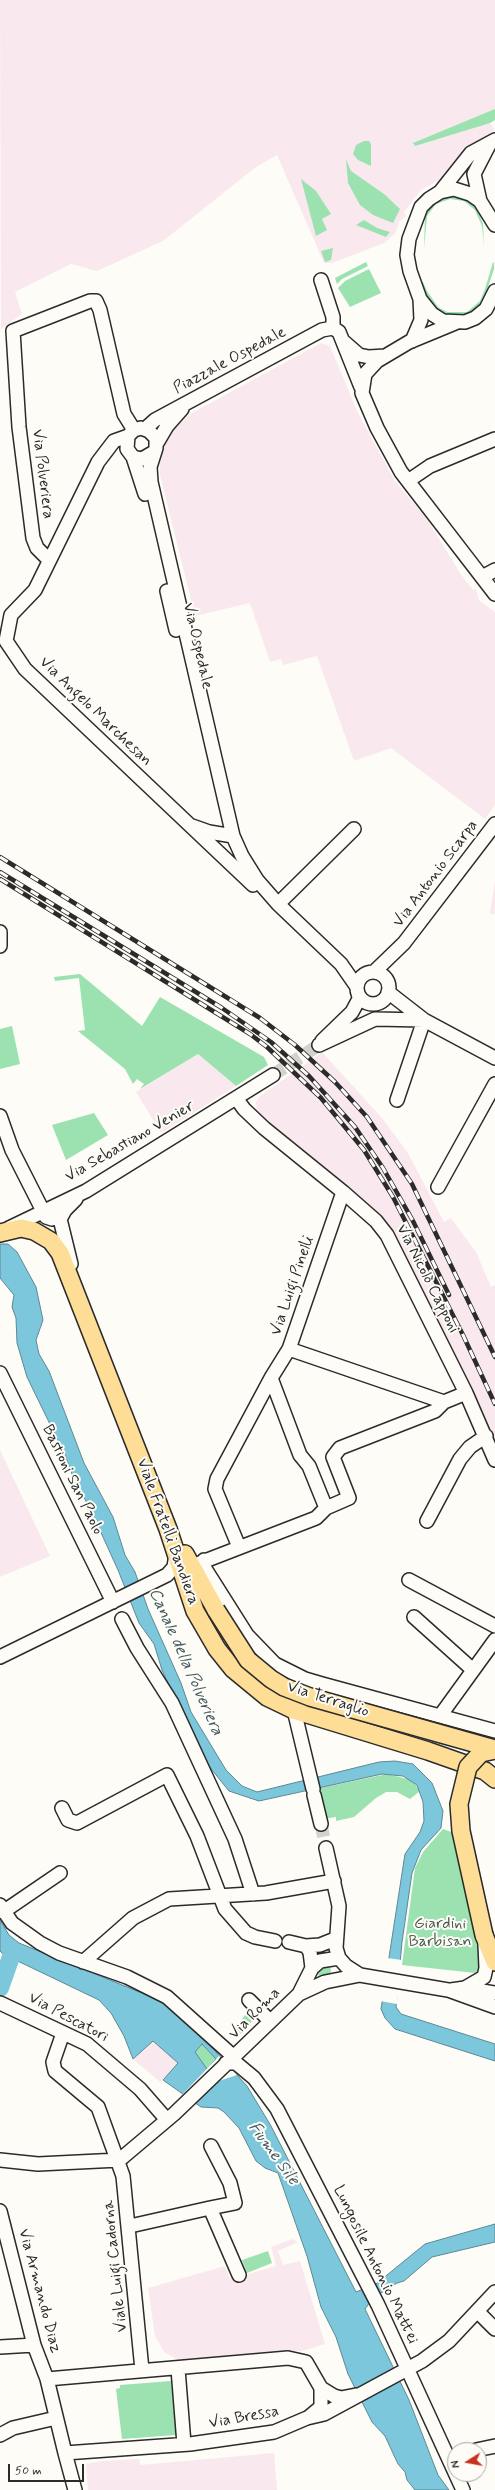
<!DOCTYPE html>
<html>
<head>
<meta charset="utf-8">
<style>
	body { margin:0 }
	#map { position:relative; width:495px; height:2490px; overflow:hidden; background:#fdfcf7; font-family:Mynerve,sans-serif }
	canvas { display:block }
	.north { position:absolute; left:447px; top:2442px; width:40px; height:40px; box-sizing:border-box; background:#fdfcf7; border:1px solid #a9a8a5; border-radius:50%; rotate:259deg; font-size:11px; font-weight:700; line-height:16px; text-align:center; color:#2b2b2b }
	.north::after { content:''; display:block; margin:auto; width:14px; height:18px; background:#c8321e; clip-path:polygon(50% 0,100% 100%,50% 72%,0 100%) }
	.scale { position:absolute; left:8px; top:2464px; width:76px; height:18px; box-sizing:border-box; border:2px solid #2b2b2b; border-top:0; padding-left:5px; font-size:12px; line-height:14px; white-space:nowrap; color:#2b2b2b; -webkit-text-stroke:3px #fdfcf7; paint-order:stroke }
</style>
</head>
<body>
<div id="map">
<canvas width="495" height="2490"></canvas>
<div class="north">N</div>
<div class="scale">50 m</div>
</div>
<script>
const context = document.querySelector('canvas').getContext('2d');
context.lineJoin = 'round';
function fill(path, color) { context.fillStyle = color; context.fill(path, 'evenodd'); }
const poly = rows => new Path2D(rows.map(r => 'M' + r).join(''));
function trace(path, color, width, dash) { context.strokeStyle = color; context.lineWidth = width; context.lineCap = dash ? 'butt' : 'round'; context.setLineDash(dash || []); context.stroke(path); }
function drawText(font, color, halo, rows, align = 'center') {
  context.font = font + ' Mynerve,sans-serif'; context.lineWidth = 4; context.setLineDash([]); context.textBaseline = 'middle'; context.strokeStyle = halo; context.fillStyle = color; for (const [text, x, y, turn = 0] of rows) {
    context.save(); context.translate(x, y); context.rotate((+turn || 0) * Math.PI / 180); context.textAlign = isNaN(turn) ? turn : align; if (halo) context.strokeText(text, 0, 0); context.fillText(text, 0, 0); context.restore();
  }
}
fill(poly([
	[0,0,495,0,495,120,490,123,495,130,467,148,448,175,421,190,404,212,406,216,399,222,395,234,384,243,332,263,324,263,277,155,256,167,163,241,97,271,71,264,15,292,22,314,1,329],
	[321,343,330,346,357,411,395,481,427,519,460,573,473,590,476,589,479,600,495,612,495,805,485,819,391,748,354,761,317,656,283,665,281,659,270,662,250,603,195,616,160,475,160,464,164,445,173,430,192,413],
	[495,881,495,912,494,915,490,913],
	[322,1052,382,1118,408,1153,444,1222,451,1218,476,1252,491,1287,495,1285,495,1446,394,1244,257,1113,256,1102,259,1097],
	[198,1054,236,1086,161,1133,136,1092],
	[0,1450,50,1556,0,1577],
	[153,2040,178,2063,160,2082,133,2059],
	[292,2239,298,2242,278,2251,283,2265,300,2261,325,2344,302,2351,277,2351,257,2356,206,2359,204,2357,182,2362,164,2352,155,2336,148,2288,225,2266,230,2279,276,2266,271,2247],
	[274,2453,277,2490,88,2490,86,2464,102,2461,139,2459,140,2465]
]), '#f9e9ef');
fill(poly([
	[495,109,495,120,490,123,415,146,413,143],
	[364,141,369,141,371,144,371,166,358,160,353,154,356,145],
	[346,159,351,171,384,194,400,209,393,223,373,215,360,205,348,183],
	[301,179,316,191,331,214,322,219,327,230,316,236],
	[450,197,464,198,476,206,483,224,484,246,482,226,475,210,464,201,450,199,436,204,427,216,424,249,425,215,436,201],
	[364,220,377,228,390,232,386,237,356,225],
	[333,248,331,260,325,262,321,251],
	[366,262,368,266,342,279,337,284,335,278],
	[493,262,494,263,494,269,484,299,478,308,468,314,449,316,440,312,427,297,420,283,423,282,427,291,438,307,447,312,467,312,480,301,485,289],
	[369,269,381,293,350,307,338,288,345,281],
	[80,974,142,1026,160,997,264,1057,268,1065,236,1086,198,1054,140,1089,144,1084,137,1079,133,1084,125,1069,78,1031,85,1030,79,978,55,981,54,977],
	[12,1026,20,1064,0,1069,0,1029],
	[94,1113,108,1135,66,1160,52,1125],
	[387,1774,412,1780,420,1791,410,1799,397,1792,386,1792,376,1798,354,1817,336,1821,336,1817,323,1819,316,1789],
	[443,1829,454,1833,481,1963,479,1970,475,1973,402,1965,415,1868,423,1852],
	'317 1971a7 7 0 1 1 14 0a7 7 0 1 1-14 0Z',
	[250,2008,257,2015,241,2034,236,2028],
	[202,2044,216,2059,206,2069,195,2052],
	[268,2251,272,2263,247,2273,242,2260],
	[171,2381,176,2435,122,2439,116,2389,120,2388,120,2385]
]), '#9be2b0');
const water = poly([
	[0,1244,8,1244,17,1252,36,1287,43,1320,36,1340,39,1354,49,1371,84,1463,113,1517,125,1555,135,1572,148,1609,181,1683,191,1712,226,1770,242,1786,257,1792,379,1762,395,1761,413,1764,432,1783,443,1811,441,1828,421,1850,412,1873,402,1942,396,2007,401,2014,495,2044,495,2061,395,2029,385,2018,381,2009,405,1854,420,1832,424,1821,423,1802,417,1785,403,1776,382,1774,259,1801,229,1791,204,1760,162,1670,154,1644,139,1623,118,1570,98,1526,90,1517,86,1501,76,1485,65,1455,27,1377,17,1343,16,1318,12,1307,14,1295,0,1278,0,1244],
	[0,1920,9,1935,19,1943,159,2000,180,2017,216,2052,247,2086,271,2126,356,2292,376,2284,425,2244,495,2224,495,2242,432,2257,404,2281,397,2283,373,2298,365,2309,409,2400,438,2475,449,2490,415,2490,407,2480,405,2472,398,2464,385,2436,372,2422,348,2374,336,2337,321,2307,307,2256,278,2173,265,2168,256,2161,239,2128,224,2112,218,2108,201,2107,163,2080,178,2063,153,2041,133,2059,124,2036,111,2013,99,2000,3,1954,0,1951,0,1920],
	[202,2044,216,2059,207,2069,195,2052,202,2044]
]);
fill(water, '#7cc7dc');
trace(water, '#5c8995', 1);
fill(poly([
	[387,1958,402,1960,397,2004,380,2001],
	[219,2056,237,2075,219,2081,194,2105,181,2096]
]), '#fdfcf7');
trace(poly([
	[0,1988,13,1951]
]), '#7cc7dc', 18);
trace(poly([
	[273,1075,319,1045],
	[321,1824,326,1848]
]), '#d3d2ce', 13, [13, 6]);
const minor = poly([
	[440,192,471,153,495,140],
	[480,201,474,174,490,143],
	[495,225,480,201,470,194,454,189,440,192,429,199,421,207,409,239,407,255,410,271,420,299,432,314,443,321,465,322,475,318,486,309,495,291],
	[321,280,333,317,333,328],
	[455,323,409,342,377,361,365,374,362,393,377,428,401,472,495,594],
	[333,328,339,332,361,387],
	[343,341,359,355,369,357,385,356],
	[412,341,421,320,420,299],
	[145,429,155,420,322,330,333,328],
	[128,436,114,441,98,462,35,590,11,615,6,641,25,669,253,885],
	[157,443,167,426,182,409],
	[154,452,142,459,133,457,127,449,128,436,134,430,141,428,149,431,156,438,156,448,150,467,151,482,233,836,242,856,257,880,278,904,341,964,357,987],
	[133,457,145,494],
	[408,481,430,466,495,439],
	[49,560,37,548,33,538,19,427,13,331,90,301,96,301,100,310,124,414,134,430],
	[482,577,495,570],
	[167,591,176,630],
	[192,826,209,832,233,836],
	[278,904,354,829],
	[0,932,0,946],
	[374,972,404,943,495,824],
	'357 988a16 16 0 1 1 32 0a16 16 0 1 1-32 0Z',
	[388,992,424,1020,495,1058],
	[322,1041,352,1012,360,997],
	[319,1045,375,1019,424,1020],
	[236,1098,244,1109,264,1128,343,1192,376,1221,387,1235,466,1393,495,1460],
	[397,1100,424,1020],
	[0,1116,12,1150,46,1217,52,1219,62,1214],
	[438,1187,495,1084],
	[9,1228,86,1191,273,1075],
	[71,1264,60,1219,65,1210,76,1199],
	[289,1349,444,1402,466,1393],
	[0,1373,113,1602],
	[271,1378,300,1455,309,1466,326,1508],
	[427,1521,460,1459,470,1447,486,1436],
	[239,1547,215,1489,217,1479,271,1378,289,1349,343,1192],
	[204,1560,204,1567,247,1635,275,1664,305,1679,322,1684,495,1731],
	[197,1564,316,1518,326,1508,349,1498,333,1457,340,1448,435,1411,444,1402],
	[409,1580,495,1626],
	[414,1617,473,1670],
	[122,1619,137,1648,172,1703,235,1839,253,1894],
	[0,1657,167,1575,174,1567,176,1554],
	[294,1710,313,1789],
	[440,1716,495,1640],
	[314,1795,321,1824],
	[62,1808,68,1820,77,1823,167,1775,197,1836,225,1909,246,1933,255,1937,275,1941],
	[326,1848,339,1906,336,1948,339,1958,346,1966,360,1975],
	[0,1905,12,1923,40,1943,59,1953,127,1977,167,1997,234,2057],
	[3,1912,60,1873],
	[289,1942,306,1946,310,1952,312,1968],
	[306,1946,320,1945,335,1939],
	[83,1962,133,1918,169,1899,266,1893,334,1881],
	[465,1988,495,1993],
	[451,1990,465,1988,484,1977,486,1968,485,1945],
	[299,1994,325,1982,360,1975,448,1990,495,2007],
	[249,2000,270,2021],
	[0,2003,87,2044,140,2089,167,2120],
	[63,2033,53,2062,55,2071,98,2107,123,2176,142,2370],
	[226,2063,236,2063,254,2078,277,2109,378,2305,463,2490],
	[0,2160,38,2164,119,2160,123,2157,174,2114,299,1994,312,1968,320,1961,339,1958],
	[210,2208,235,2203,230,2183,211,2146],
	[0,2211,34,2345,47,2379],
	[130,2226,210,2208,239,2275],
	[477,2311,495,2329],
	[0,2347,34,2345],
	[178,2369,184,2444],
	[356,2395,341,2398,334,2396,321,2388,306,2362,288,2358,47,2379,65,2453,190,2444,274,2432,307,2418,324,2414,422,2361,449,2341,495,2292],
	[309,2417,321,2407,321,2388],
	[0,2435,13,2428,56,2418],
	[476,2450,495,2446],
	[65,2453,75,2490]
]);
const major = poly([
	[0,1233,21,1228,34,1231,51,1241,60,1253,168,1529,195,1611,217,1649,233,1669,267,1697,294,1710,428,1751,485,1771,495,1779],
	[185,1554,216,1610],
	[484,1935,495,1962]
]);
trace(minor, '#2b2b2b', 16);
trace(major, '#2b2b2b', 20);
trace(minor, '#fdfcf7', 13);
trace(major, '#fedd96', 17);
const rail = poly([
	[0,857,260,1018,295,1045,335,1082,367,1117,412,1184,495,1357],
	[0,872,222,1008,271,1042,309,1076,355,1127,383,1168,413,1221,449,1295],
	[0,879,250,1034,267,1047,321,1098,364,1150,393,1197,463,1335,495,1404]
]);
trace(rail, '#2b2b2b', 4.5);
trace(rail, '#fdfcf7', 3, [9]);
const majorBridge = poly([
	[216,1610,248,1660,271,1679,284,1687,310,1697,495,1749],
	[484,1935,461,1831,459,1804,468,1767,481,1753,495,1750]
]);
trace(majorBridge, '#2b2b2b', 20, []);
trace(majorBridge, '#fedd96', 17);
drawText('16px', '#2b2b2b', '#fdfcf7', [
	["Piazzale Ospedale",230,361,-28],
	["Via Polveriera",42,474,83],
	["Via Ospedale",197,646,77],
	["Via Angelo Marchesan",95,712,44],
	["Via Antonio Scarpa",436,874,-53],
	["Via Sebastiano Venier",130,1142,-30],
	["Via Nicolò Capponi",427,1279,63],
	["Via Luigi Pinelli",293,1286,-71],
	["Bastioni San Paolo",72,1480,64],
	["Viale Fratelli Bandiera",167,1532,70],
	["Via Terraglio",328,1700,18],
	["Via Roma",255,2014,-45],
	["Via Pescatori",68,2018,28],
	["Lungosile Antonio Mattei",375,2265,64],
	["Viale Luigi Cadorna",116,2266,-96],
	["Via Armando Diaz",39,2291,75],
	["Via Bressa",244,2418,-10]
]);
drawText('16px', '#47594c', '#fdfcf7', [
	["Giardini",440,1925],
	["Barbisan",440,1943]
]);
drawText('italic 17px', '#435a60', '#fdfcf7', [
	["Canale della Polveriera",185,1662,66],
	["Fiume Sile",273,2154,54]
]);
</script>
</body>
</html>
